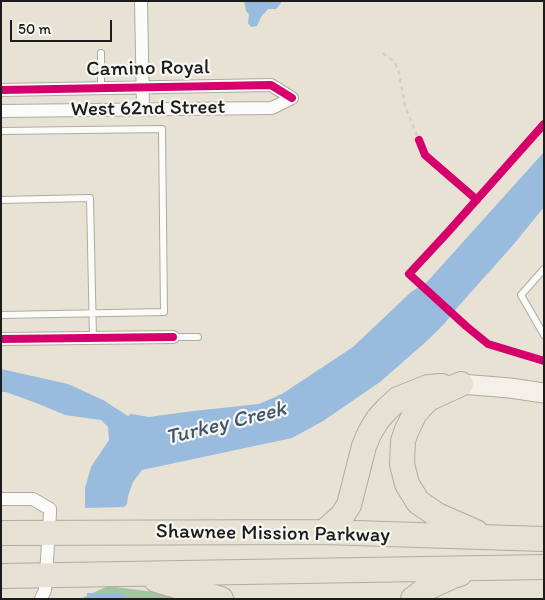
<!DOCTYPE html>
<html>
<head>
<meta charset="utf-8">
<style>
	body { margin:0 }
	#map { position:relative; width:545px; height:600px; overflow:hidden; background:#e7e2d4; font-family:Itim,sans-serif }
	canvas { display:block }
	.frame { position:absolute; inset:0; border:2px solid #1c1c1c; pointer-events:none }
	.scale { position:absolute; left:10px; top:20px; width:102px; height:22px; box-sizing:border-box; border:2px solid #1c1c1c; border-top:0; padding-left:6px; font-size:15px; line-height:18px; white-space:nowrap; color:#1c1c1c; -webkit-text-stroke:4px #f6f6f2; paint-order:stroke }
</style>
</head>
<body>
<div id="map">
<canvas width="545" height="600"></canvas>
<div class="frame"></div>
<div class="scale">50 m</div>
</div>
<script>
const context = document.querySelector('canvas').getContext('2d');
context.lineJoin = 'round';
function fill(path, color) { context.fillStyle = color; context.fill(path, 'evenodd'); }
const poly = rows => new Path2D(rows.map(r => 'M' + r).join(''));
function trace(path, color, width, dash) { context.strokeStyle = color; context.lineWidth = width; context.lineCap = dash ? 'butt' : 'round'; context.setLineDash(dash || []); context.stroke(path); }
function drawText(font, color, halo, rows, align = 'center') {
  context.font = font + ' Itim,sans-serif'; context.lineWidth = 4.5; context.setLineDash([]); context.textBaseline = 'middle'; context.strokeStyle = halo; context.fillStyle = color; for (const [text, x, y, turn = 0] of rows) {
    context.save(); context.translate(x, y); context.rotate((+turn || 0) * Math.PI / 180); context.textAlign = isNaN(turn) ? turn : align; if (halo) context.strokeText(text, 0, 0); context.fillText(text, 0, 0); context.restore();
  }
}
fill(poly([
	[108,586,177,595,189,599,80,599]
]), '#a2c6a0');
fill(poly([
	[244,1,281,1,281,3,276,9,268,9,261,17,257,26,251,27,248,23,249,14,246,11],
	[544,152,544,207,514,244,456,309,445,323,428,340,380,382,323,421,292,438,142,470,133,482,128,496,127,504,124,507,85,508,85,488,91,467,109,440,108,427,101,420,65,415,39,404,6,392,1,392,1,369,68,384,103,400,128,416,131,414,149,417,193,411,259,404,282,394,353,347,411,292,427,282],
	[87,593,124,593,124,599,87,599]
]), '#98bbde');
const lane = poly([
	[101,88,101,53],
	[1,131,162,129,164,312,1,315],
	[1,200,90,198,93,338],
	[544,269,521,295,544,335],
	[173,337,198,337]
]);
const street = poly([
	[141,1,143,109],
	[1,90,271,85,292,98],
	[1,111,272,108,292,98],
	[1,339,173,337],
	[1,499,33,499,50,509,50,513,45,590,41,599]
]);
const secondary = poly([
	[461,384,510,388,544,393]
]);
const highway = poly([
	[461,384,428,399,415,413,406,432,403,441,402,464,407,484,418,502,437,515,476,532],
	[324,532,342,516,349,505,364,446,370,432,378,419,387,409,398,399,428,387,442,386],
	[1,533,324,532,544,539],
	[1,576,544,567],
	[156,580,221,599],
	[413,599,427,588,453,576,460,574]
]);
trace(lane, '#aeaba2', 8);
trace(street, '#aeaba2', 14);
trace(secondary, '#aeaba2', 21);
trace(highway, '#aeaba2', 26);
trace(poly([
	[383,53,394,62,398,69,405,106,419,140]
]), '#d0cecc', 2.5, [4, 4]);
trace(lane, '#fbfbf9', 6);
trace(street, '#fbfbf9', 12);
trace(secondary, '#f3f0ea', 19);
trace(highway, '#e7e1d4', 24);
trace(poly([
	[1,90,271,85,292,98],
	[544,124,448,232,409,274,466,326,488,344,544,361],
	[419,140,425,155,477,200],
	[1,339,173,337]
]), '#d6006c', 8);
drawText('21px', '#1c1c1c', '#f6f6f2', [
	["Camino Royal",148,69,-1],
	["West 62nd Street",148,109,-1],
	["Shawnee Mission Parkway",273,534,1]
]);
drawText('italic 22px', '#40556c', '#f6f6f2', [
	["Turkey Creek",226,424,-14]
]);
</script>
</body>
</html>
